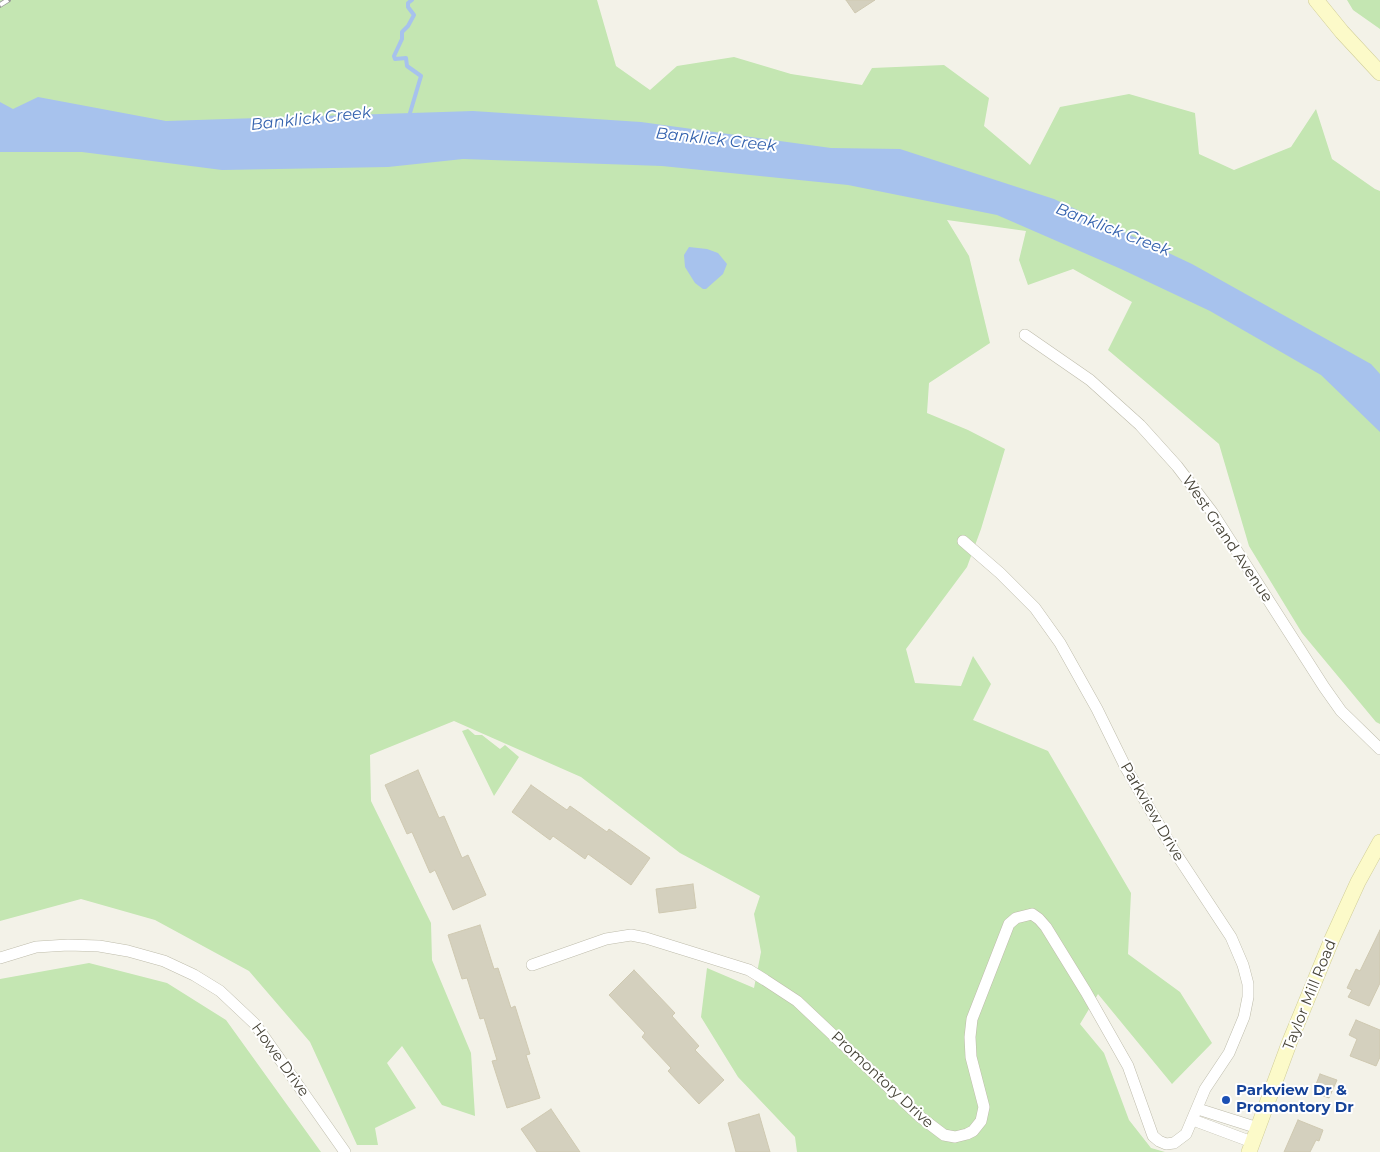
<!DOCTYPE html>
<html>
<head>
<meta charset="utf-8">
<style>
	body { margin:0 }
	canvas { display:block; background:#f3f2e8 }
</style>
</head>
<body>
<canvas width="1380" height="1152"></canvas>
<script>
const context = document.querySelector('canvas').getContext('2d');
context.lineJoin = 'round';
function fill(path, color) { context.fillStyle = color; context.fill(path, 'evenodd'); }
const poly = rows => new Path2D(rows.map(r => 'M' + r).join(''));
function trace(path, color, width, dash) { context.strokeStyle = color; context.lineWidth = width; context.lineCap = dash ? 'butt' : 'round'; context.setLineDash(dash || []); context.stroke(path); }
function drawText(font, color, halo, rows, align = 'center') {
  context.font = font + ' Montserrat,sans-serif'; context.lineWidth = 4; context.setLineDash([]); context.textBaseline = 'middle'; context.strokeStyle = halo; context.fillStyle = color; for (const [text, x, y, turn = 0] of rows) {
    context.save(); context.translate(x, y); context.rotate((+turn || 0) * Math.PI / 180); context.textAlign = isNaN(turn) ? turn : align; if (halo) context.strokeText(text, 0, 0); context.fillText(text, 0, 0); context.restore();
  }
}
fill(poly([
	[0,0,597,0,616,66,650,90,677,66,734,57,791,74,862,85,872,68,944,65,989,98,984,126,1030,165,1060,107,1129,94,1195,113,1199,154,1234,170,1291,147,1316,109,1332,159,1375,189,1380,191,1380,724,1376,722,1302,633,1249,546,1219,444,1108,350,1132,302,1073,269,1028,285,1019,260,1026,231,947,220,969,256,990,343,929,383,927,413,968,430,1005,449,981,529,967,567,906,649,915,683,961,686,973,656,991,684,973,720,1048,751,1131,893,1128,954,1180,992,1212,1043,1172,1084,1098,994,1080,1024,1104,1053,1129,1120,1151,1148,1165,1152,797,1152,795,1137,738,1077,701,1017,707,968,754,988,761,952,754,914,760,896,680,853,581,777,454,721,370,755,371,801,431,923,432,960,471,1053,475,1116,442,1105,402,1046,387,1063,416,1108,375,1128,378,1145,357,1145,310,1042,249,971,155,920,81,899,0,921],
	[1347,0,1380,0,1380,29,1353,10],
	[468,729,475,735,482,735,500,749,505,745,519,757,494,796,462,731],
	[89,963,167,983,226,1020,321,1152,0,1152,0,979]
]), '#c4e6b2');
fill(poly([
	[38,97,166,121,473,111,641,122,831,148,900,149,1054,199,1192,264,1371,364,1380,374,1380,432,1321,375,1210,311,1121,269,997,215,848,185,662,166,463,159,388,167,222,170,82,152,0,152,0,102,13,109],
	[689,247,707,249,718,253,727,264,723,274,706,289,703,289,695,283,685,267,684,255]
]), '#a7c2ed');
trace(poly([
	[410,113,421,76,407,66,406,58,395,59,394,56,402,39,402,32,408,26,414,15,408,7,408,3,412,0]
]), '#a7c2ed', 4);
const building = poly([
	[846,0,875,0,855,13,846,0],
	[418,770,439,818,444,816,462,858,468,855,486,895,453,910,435,870,430,873,412,832,407,834,385,785,418,770],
	[531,785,567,810,570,806,607,832,609,829,650,858,631,885,588,854,585,859,553,836,550,840,512,812,531,785],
	[693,884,696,908,659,913,656,889,693,884],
	[480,925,494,969,498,968,511,1008,515,1006,530,1054,526,1055,540,1098,507,1108,492,1061,497,1060,484,1018,480,1019,467,978,462,979,448,935,480,925],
	[1380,930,1380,983,1369,1006,1348,997,1352,990,1347,988,1356,969,1360,971,1380,930],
	[634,970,675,1013,672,1016,699,1046,695,1050,724,1080,699,1104,668,1071,671,1068,642,1037,645,1033,609,995,634,970],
	[1356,1020,1380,1030,1380,1057,1376,1066,1350,1056,1357,1039,1349,1035,1356,1020],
	[1320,1074,1337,1080,1329,1098,1313,1092,1320,1074],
	[551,1109,580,1152,537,1152,521,1129,551,1109],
	[759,1114,770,1152,736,1152,728,1123,759,1114],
	[1298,1120,1323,1130,1319,1141,1316,1140,1310,1152,1284,1152,1298,1120]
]);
fill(building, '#d4d0be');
trace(building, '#cfc9b1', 1);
const minor = poly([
	[1025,335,1090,380,1140,425,1177,466,1212,512,1324,687,1341,711,1380,749],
	[0,958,36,947,68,945,99,946,128,951,164,961,194,975,220,991,255,1024,345,1152],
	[532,965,606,939,631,935,646,938,749,970,765,980,797,1001,919,1116,944,1135,955,1137,967,1134,973,1131,981,1121,984,1107,971,1057,970,1037,972,1019,1009,924,1016,918,1032,914,1039,919,1046,927,1086,992,1128,1066,1153,1136,1159,1141,1166,1144,1174,1143,1186,1134,1205,1089,1229,1053,1244,1017,1248,997,1248,984,1243,965,1231,937,1173,849,1126,768,1097,709,1060,643,1035,608,1000,573,963,541],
	[1198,1109,1258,1128],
	[1193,1120,1252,1142]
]);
const secondary = poly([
	[1316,0,1342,32,1380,73],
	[1249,1152,1290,1041,1332,939,1358,882,1380,842]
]);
trace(minor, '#bebcab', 12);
trace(secondary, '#d1ce99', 16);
trace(minor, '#fff', 11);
trace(secondary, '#fcfac9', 15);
const rail = poly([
	[0,5,8,0]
]);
trace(rail, '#969696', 5.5);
trace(rail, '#fff', 4, [11]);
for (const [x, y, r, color] of [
	[1226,1100,5,"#1a4fb4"]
]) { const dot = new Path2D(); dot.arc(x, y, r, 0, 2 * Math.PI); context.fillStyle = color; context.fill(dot); trace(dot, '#fff', 2); }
drawText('15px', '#464337', '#fff', [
	["West Grand Avenue",1227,539,56],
	["Parkview Drive",1152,812,60],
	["Taylor Mill Road",1310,995,-68],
	["Howe Drive",280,1060,54],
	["Promontory Drive",882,1080,43]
]);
drawText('bold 15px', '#164399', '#fff', [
	["Parkview Dr &",1236,1091],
	["Promontory Dr",1236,1108]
], 'left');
drawText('italic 16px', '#3462ae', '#fff', [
	["Banklick Creek",311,119,-6],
	["Banklick Creek",716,140,6],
	["Banklick Creek",1113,230,21]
]);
</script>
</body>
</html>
